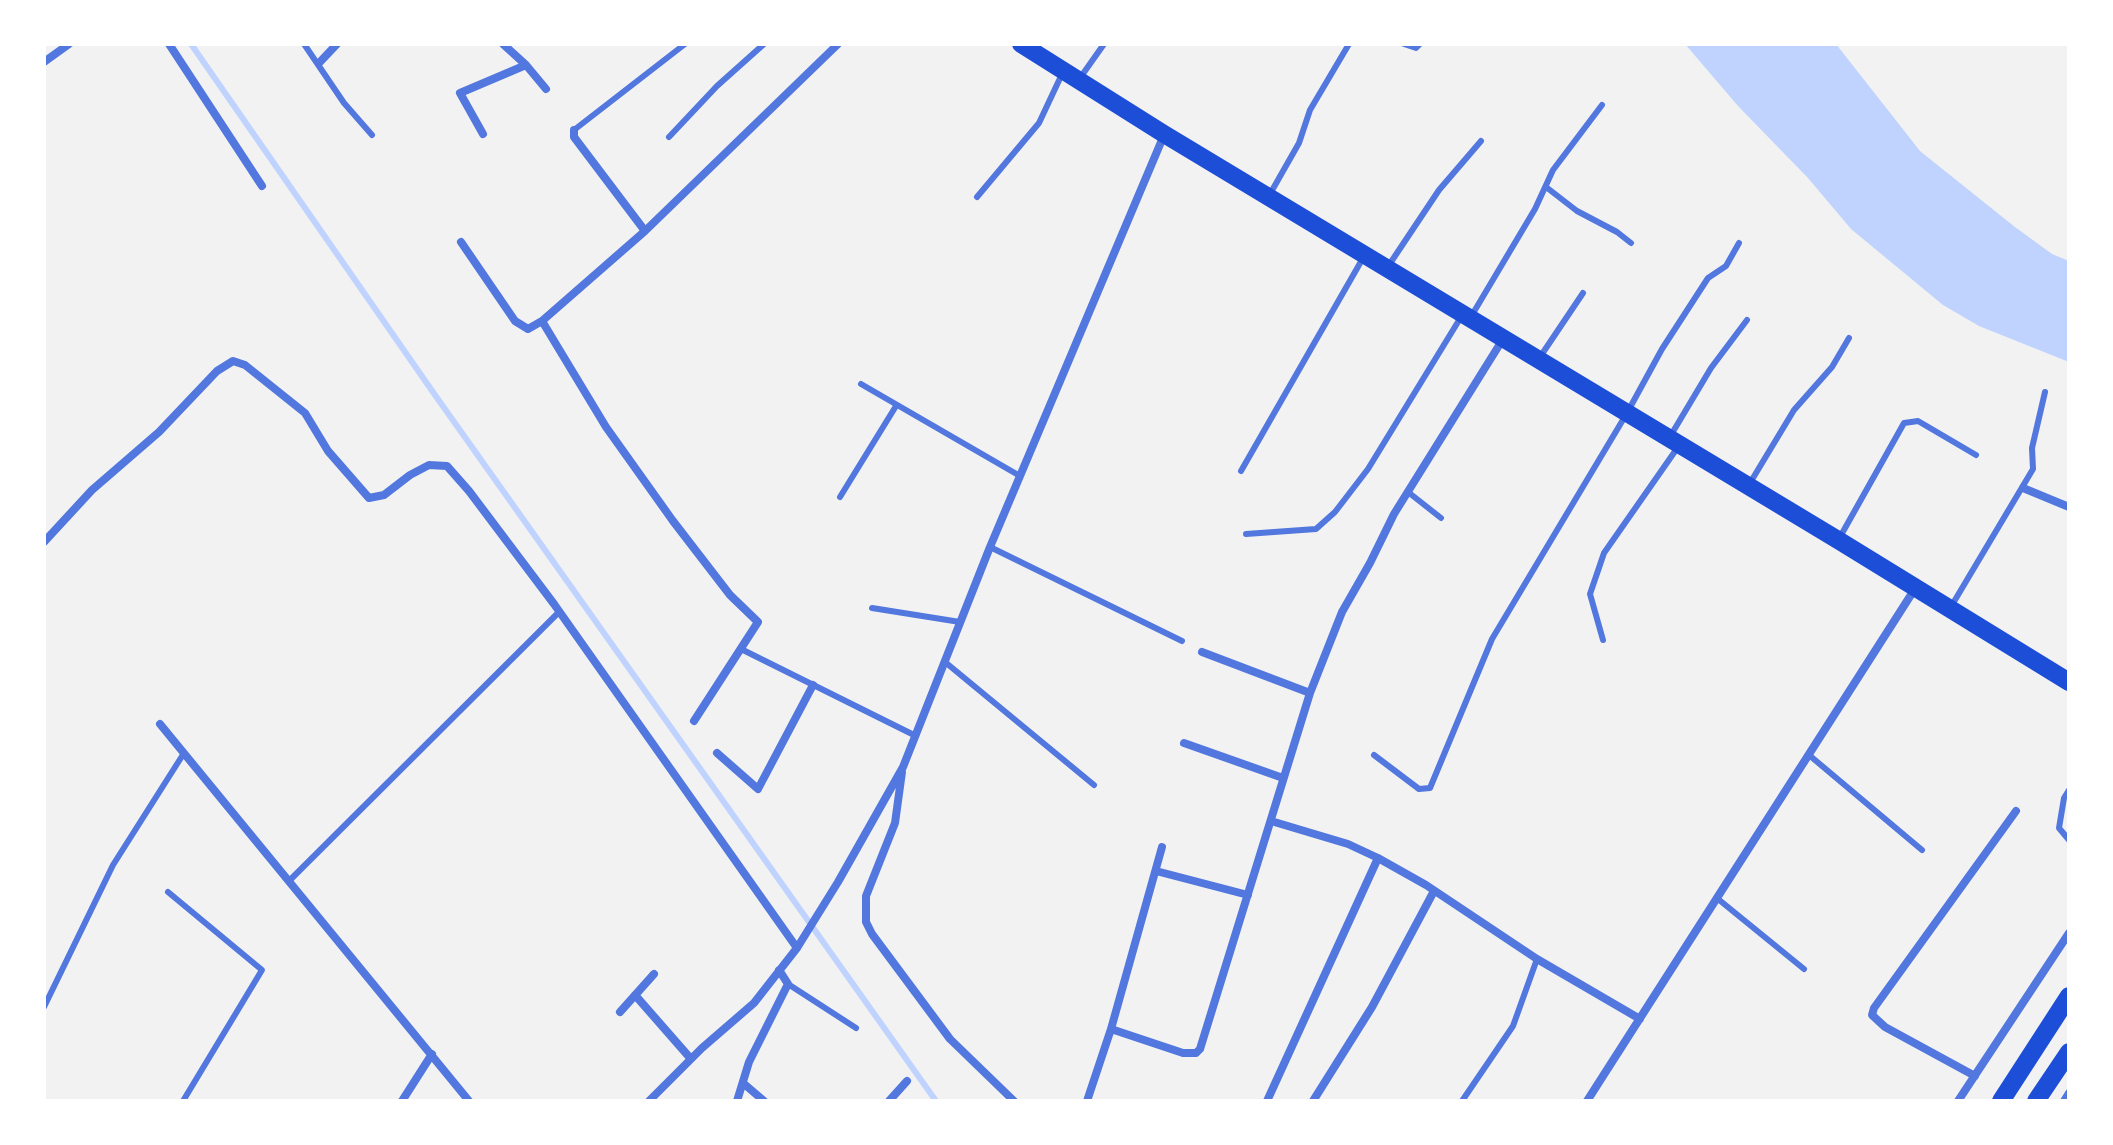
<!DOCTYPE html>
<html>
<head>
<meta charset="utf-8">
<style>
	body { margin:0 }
	#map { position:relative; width:2113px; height:1145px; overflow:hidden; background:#f2f2f2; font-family:"Open Sans",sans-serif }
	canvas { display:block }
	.frame { position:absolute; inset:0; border:46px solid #fff; pointer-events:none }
</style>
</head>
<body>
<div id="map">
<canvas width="2113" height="1145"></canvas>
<div class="frame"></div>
</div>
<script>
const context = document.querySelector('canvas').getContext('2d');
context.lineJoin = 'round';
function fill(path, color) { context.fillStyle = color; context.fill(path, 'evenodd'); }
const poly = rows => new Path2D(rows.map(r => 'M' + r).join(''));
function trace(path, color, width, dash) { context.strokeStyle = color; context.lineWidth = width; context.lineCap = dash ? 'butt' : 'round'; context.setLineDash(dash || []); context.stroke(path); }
fill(poly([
	[1685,44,1836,44,1920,151,2015,227,2052,254,2069,261,2069,362,1979,326,1943,305,1851,229,1808,178,1738,106]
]), '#bfd3fe');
trace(poly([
	[191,44,435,395,936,1101]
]), '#bfd3fe', 6);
trace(poly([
	[304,44,344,103,372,135],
	[1404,44,1416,48,1420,44],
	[1080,78,1104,44],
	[574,130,685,44],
	[669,137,717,86,764,44],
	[1546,187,1577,211,1617,232,1631,243],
	[1270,194,1299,143,1310,110,1349,44],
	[977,197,1039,123,1062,74],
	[1389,265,1439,190,1481,141],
	[1472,315,1535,209,1553,170,1602,105],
	[1540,357,1583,293],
	[861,384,1020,476],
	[1671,435,1711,368,1747,320],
	[1241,471,1363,258],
	[1750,483,1794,410,1832,367,1849,338],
	[1408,492,1441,518],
	[840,497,896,406],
	[1246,534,1316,529,1335,512,1368,469,1461,317],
	[1840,537,1904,423,1918,421,1976,455],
	[990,547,1182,641],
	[1952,605,2033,469,2032,448,2045,392],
	[872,608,960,622],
	[1603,640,1590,594,1604,553,1678,447],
	[741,649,916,736],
	[945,662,1094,785],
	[1374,755,1419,789,1430,788,1492,639,1627,413,1662,349,1708,278,1726,266,1739,243],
	[1809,755,1922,850],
	[2069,790,2064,798,2059,828,2069,840],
	[289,881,559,612],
	[168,892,262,970,183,1101],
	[1718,899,1804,969],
	[788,984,856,1028],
	[44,1007,113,865,184,753],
	[1462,1101,1513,1026,1537,959]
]), '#5277de', 6);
trace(poly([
	[169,44,262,186],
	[503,44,526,65,546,89],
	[44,62,69,44],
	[319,63,337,44],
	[574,130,574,137,645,231],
	[483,134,460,93,526,65],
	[461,242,515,321,528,329,542,321,645,231,838,44],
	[542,321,606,427,673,521,730,595,758,622,694,721],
	[2023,488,2069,507],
	[44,542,92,490,159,432,217,371,233,361,245,365,305,413,328,451,369,498,384,495,410,475,429,465,447,466,469,491,554,604,797,948],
	[1202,652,1310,693],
	[160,724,469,1101],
	[1184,743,1283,778],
	[717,753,758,789,813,685],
	[902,772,895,823,866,896,866,922,872,934,950,1039,1014,1101],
	[1271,821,1348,844,1378,858,1426,885,1537,959,1640,1019],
	[1156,871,1248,895],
	[635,995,691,1059],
	[620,1012,654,974],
	[1111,1029,1183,1053,1196,1053,1200,1049,1310,693,1342,612,1370,563,1394,514,1503,339],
	[1975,1076,1885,1027,1872,1015,1874,1008,2016,811],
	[743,1083,764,1101],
	[402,1101,432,1054],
	[649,1101,702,1048,754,1003,797,948,838,882,903,767,990,547,1164,135],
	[737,1101,749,1062,788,984,779,970],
	[889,1101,907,1081],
	[1087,1101,1111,1029,1162,847],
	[1267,1101,1378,858],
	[1313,1101,1372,1007,1434,891],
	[1587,1101,1916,587],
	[1958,1101,2069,933],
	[2064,1101,2069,1093]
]), '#5277de', 8);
trace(poly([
	[1021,44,1164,134,1838,540,2069,682]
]), '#1d4ed8', 18);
trace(poly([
	[2001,1101,2069,996],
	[2036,1101,2069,1052]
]), '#1d4ed8', 18);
</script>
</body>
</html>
